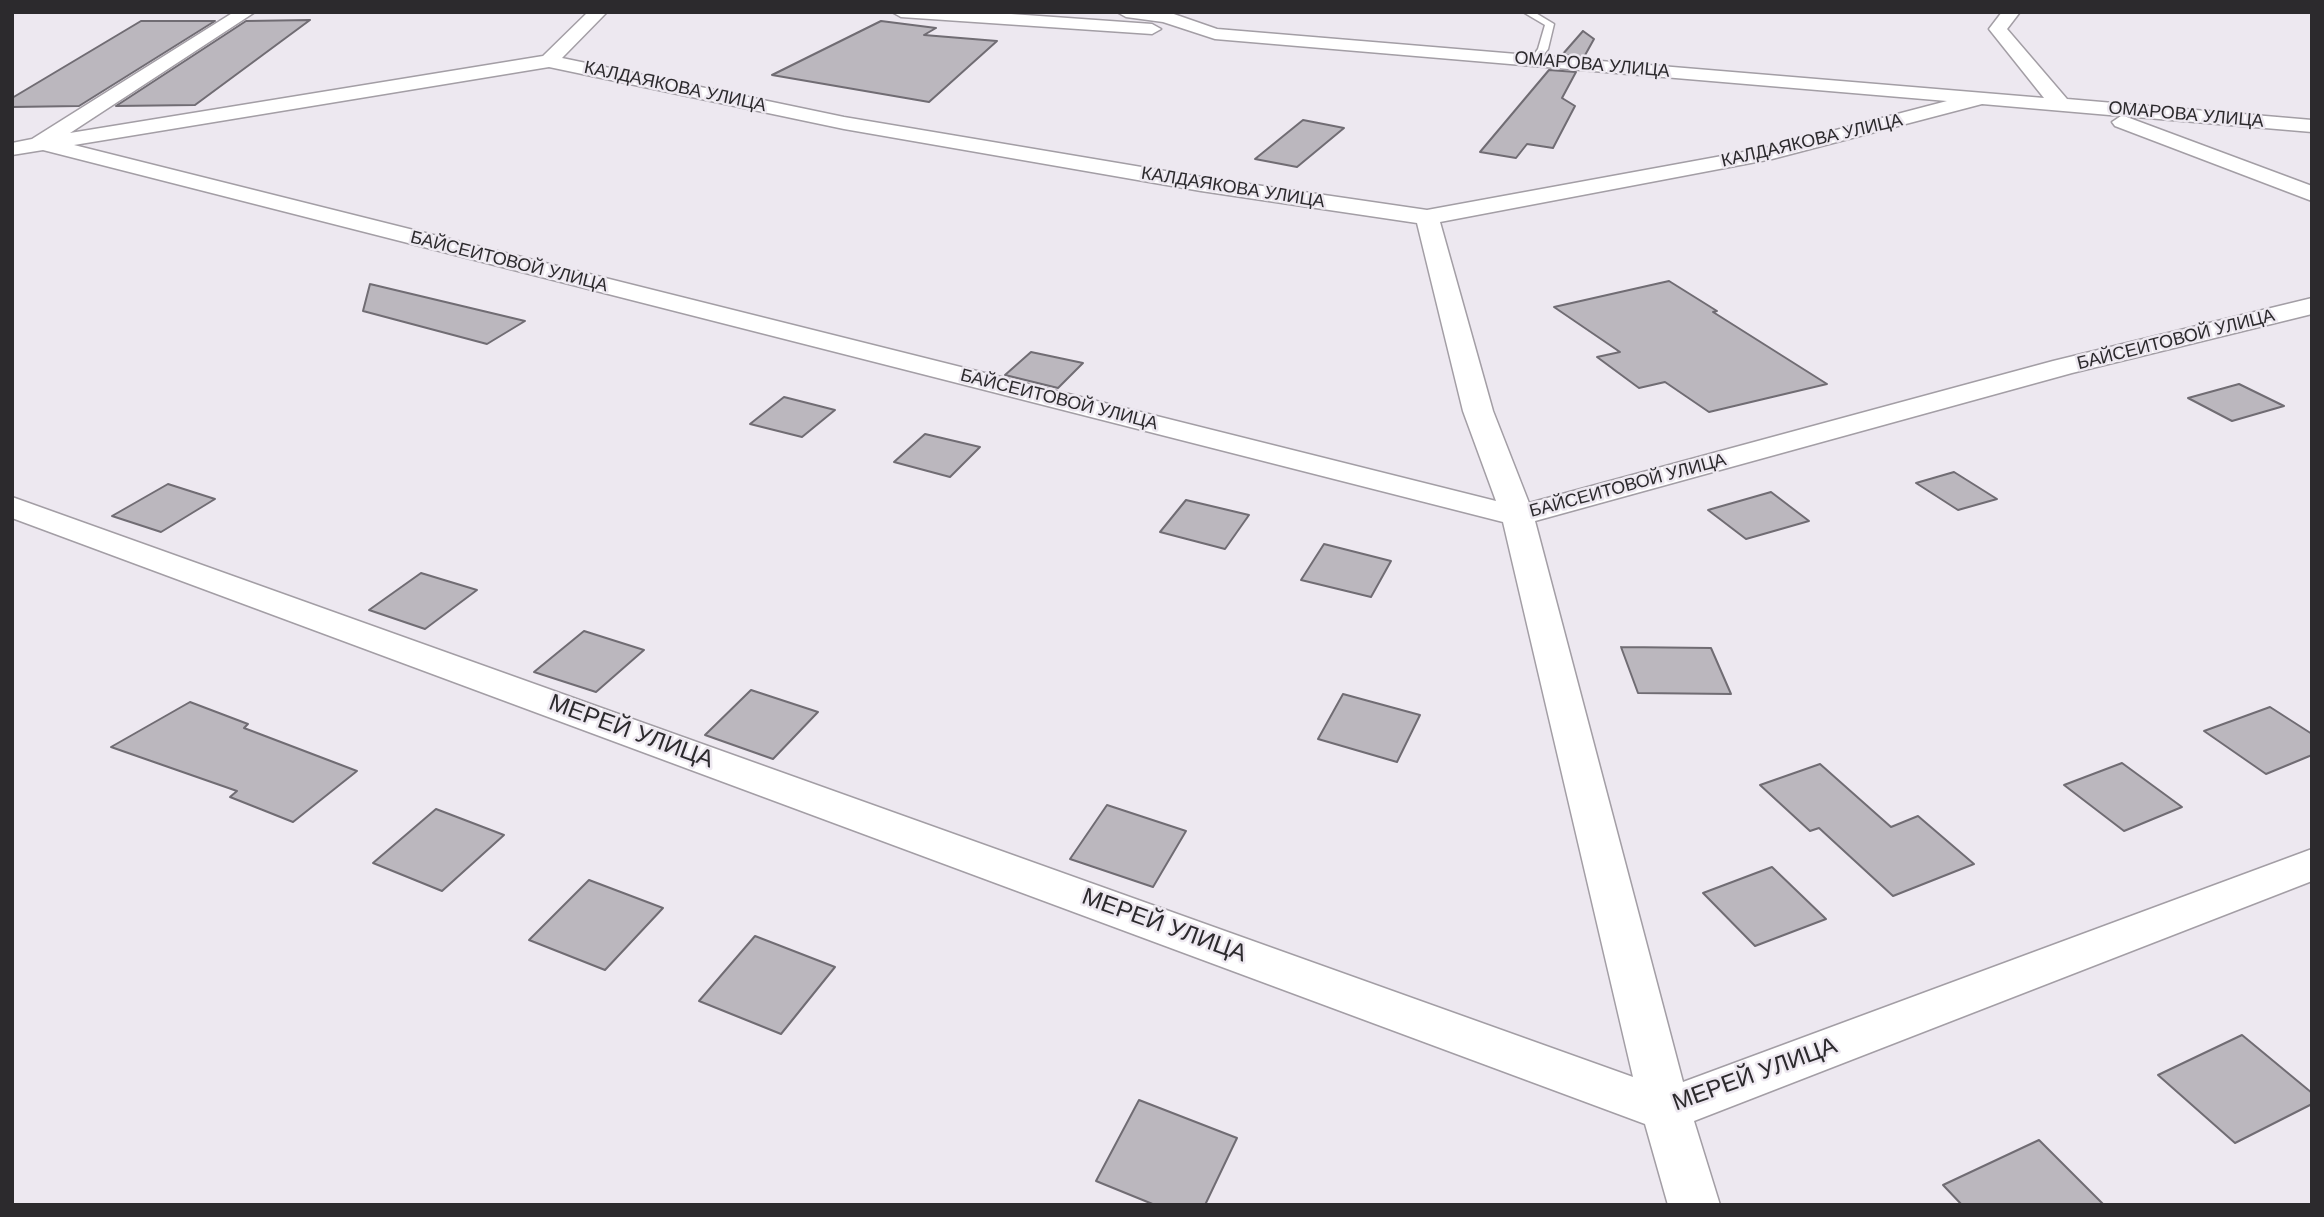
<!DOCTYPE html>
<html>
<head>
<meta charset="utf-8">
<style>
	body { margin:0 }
	#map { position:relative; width:2324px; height:1217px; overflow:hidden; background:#ede8f0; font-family:Helvetica,sans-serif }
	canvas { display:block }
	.frame { position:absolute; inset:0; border:14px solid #2c2a2d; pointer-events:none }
</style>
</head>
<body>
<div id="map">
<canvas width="2324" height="1217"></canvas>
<div class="frame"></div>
</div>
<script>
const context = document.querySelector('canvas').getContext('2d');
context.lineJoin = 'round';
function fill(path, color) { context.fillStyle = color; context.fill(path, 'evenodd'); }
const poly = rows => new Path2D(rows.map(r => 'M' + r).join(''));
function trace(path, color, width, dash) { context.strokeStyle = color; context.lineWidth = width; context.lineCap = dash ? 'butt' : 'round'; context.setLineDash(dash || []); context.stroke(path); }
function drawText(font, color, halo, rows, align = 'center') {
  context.font = font + ' Helvetica,sans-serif'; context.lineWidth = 5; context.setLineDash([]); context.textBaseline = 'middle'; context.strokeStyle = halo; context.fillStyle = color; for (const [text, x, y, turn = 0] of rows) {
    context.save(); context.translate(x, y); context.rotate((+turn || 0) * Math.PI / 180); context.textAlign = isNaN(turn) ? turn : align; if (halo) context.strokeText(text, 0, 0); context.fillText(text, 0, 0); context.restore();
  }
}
const building = poly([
	[310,20,195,105,116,106,246,21,310,20],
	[141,21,215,21,79,106,12,107,12,98,141,21],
	[881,21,936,28,924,35,997,41,929,102,772,75,881,21],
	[1583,31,1594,39,1584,57,1562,55,1583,31],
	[1549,70,1576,72,1562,98,1575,106,1553,148,1527,144,1516,158,1480,152,1549,70],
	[1303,120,1344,128,1297,167,1255,159,1303,120],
	[1669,281,1717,311,1713,312,1827,384,1709,412,1665,382,1639,388,1597,357,1620,352,1554,307,1669,281],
	[370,284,525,321,487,344,363,311,370,284],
	[1031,352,1083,363,1058,388,1005,375,1031,352],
	[2239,384,2284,406,2232,421,2188,398,2239,384],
	[784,397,835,410,802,437,750,424,784,397],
	[925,434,980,447,950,477,894,462,925,434],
	[1954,472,1997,499,1958,510,1916,483,1954,472],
	[168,484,215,499,161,532,112,516,168,484],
	[1771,492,1809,521,1746,539,1708,510,1771,492],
	[1186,500,1249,515,1225,549,1160,532,1186,500],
	[1324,544,1391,561,1371,597,1301,580,1324,544],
	[421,573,477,590,425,629,369,610,421,573],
	[584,631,644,650,596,692,534,672,584,631],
	[1621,647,1711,648,1731,694,1638,693,1621,647],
	[751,690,818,712,773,759,705,735,751,690],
	[1343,694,1420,715,1397,762,1318,739,1343,694],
	[190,702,248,724,244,728,357,771,293,822,230,797,237,791,111,747,190,702],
	[2270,707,2312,734,2312,755,2266,774,2204,731,2270,707],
	[2122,763,2182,807,2124,831,2064,785,2122,763],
	[1820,764,1891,827,1918,816,1974,864,1893,896,1819,828,1810,831,1760,785,1820,764],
	[1107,805,1186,831,1153,887,1070,859,1107,805],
	[436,809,504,835,442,891,373,863,436,809],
	[1772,867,1826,919,1755,946,1703,893,1772,867],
	[589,880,663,908,605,970,529,940,589,880],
	[755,936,835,967,781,1034,699,1001,755,936],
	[2242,1035,2312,1093,2312,1104,2235,1143,2158,1075,2242,1035],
	[1139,1100,1237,1138,1205,1205,1155,1205,1096,1181,1139,1100],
	[2039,1140,2104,1205,1962,1205,1943,1185,2039,1140]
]);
fill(building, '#bbb7be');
trace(building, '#706c73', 2);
const lane = poly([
	[1523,12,1534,12,1554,24,1548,49,1538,62,1530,60,1538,49,1545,25,1523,12]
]);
const street = poly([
	[234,12,255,12,70,133,543,56,588,12,607,12,562,58,844,117,1201,177,1427,210,1771,147,1947,101,1215,39,1163,22,1126,17,1117,12,1168,12,1217,29,2044,98,1989,29,2002,12,2020,12,2007,29,2067,99,2312,120,2312,132,2124,116,2312,186,2312,201,2115,126,2112,122,2121,116,1982,104,1772,159,1440,222,1493,411,1529,503,2053,361,2312,298,2312,314,2072,373,1535,521,1683,1082,2312,849,2312,881,1694,1121,1720,1205,1668,1205,1645,1124,12,518,12,497,1633,1077,1503,522,43,150,12,155,12,143,32,139,234,12],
	[549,67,844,129,1201,191,1417,223,1463,411,1496,501,74,145,549,67],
	[892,12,983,12,1152,24,1161,29,1152,34,901,17,892,12]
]);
trace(lane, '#a39ea5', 3);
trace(street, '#a39ea5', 3);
fill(lane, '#fff');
fill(street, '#fff');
drawText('18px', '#2c2a2d', '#ede8f0', [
	["ОМАРОВА УЛИЦА",1592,65,5],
	["КАЛДАЯКОВА УЛИЦА",675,87,12],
	["ОМАРОВА УЛИЦА",2186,115,5],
	["КАЛДАЯКОВА УЛИЦА",1812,141,-13],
	["КАЛДАЯКОВА УЛИЦА",1233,188,9],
	["БАЙСЕИТОВОЙ УЛИЦА",509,262,14],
	["БАЙСЕИТОВОЙ УЛИЦА",2176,340,-14],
	["БАЙСЕИТОВОЙ УЛИЦА",1059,400,14],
	["БАЙСЕИТОВОЙ УЛИЦА",1628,486,-15]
]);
drawText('24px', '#2c2a2d', '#ede8f0', [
	["МЕРЕЙ УЛИЦА",631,732,20],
	["МЕРЕЙ УЛИЦА",1164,926,20],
	["МЕРЕЙ УЛИЦА",1755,1075,-20]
]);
</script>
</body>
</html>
